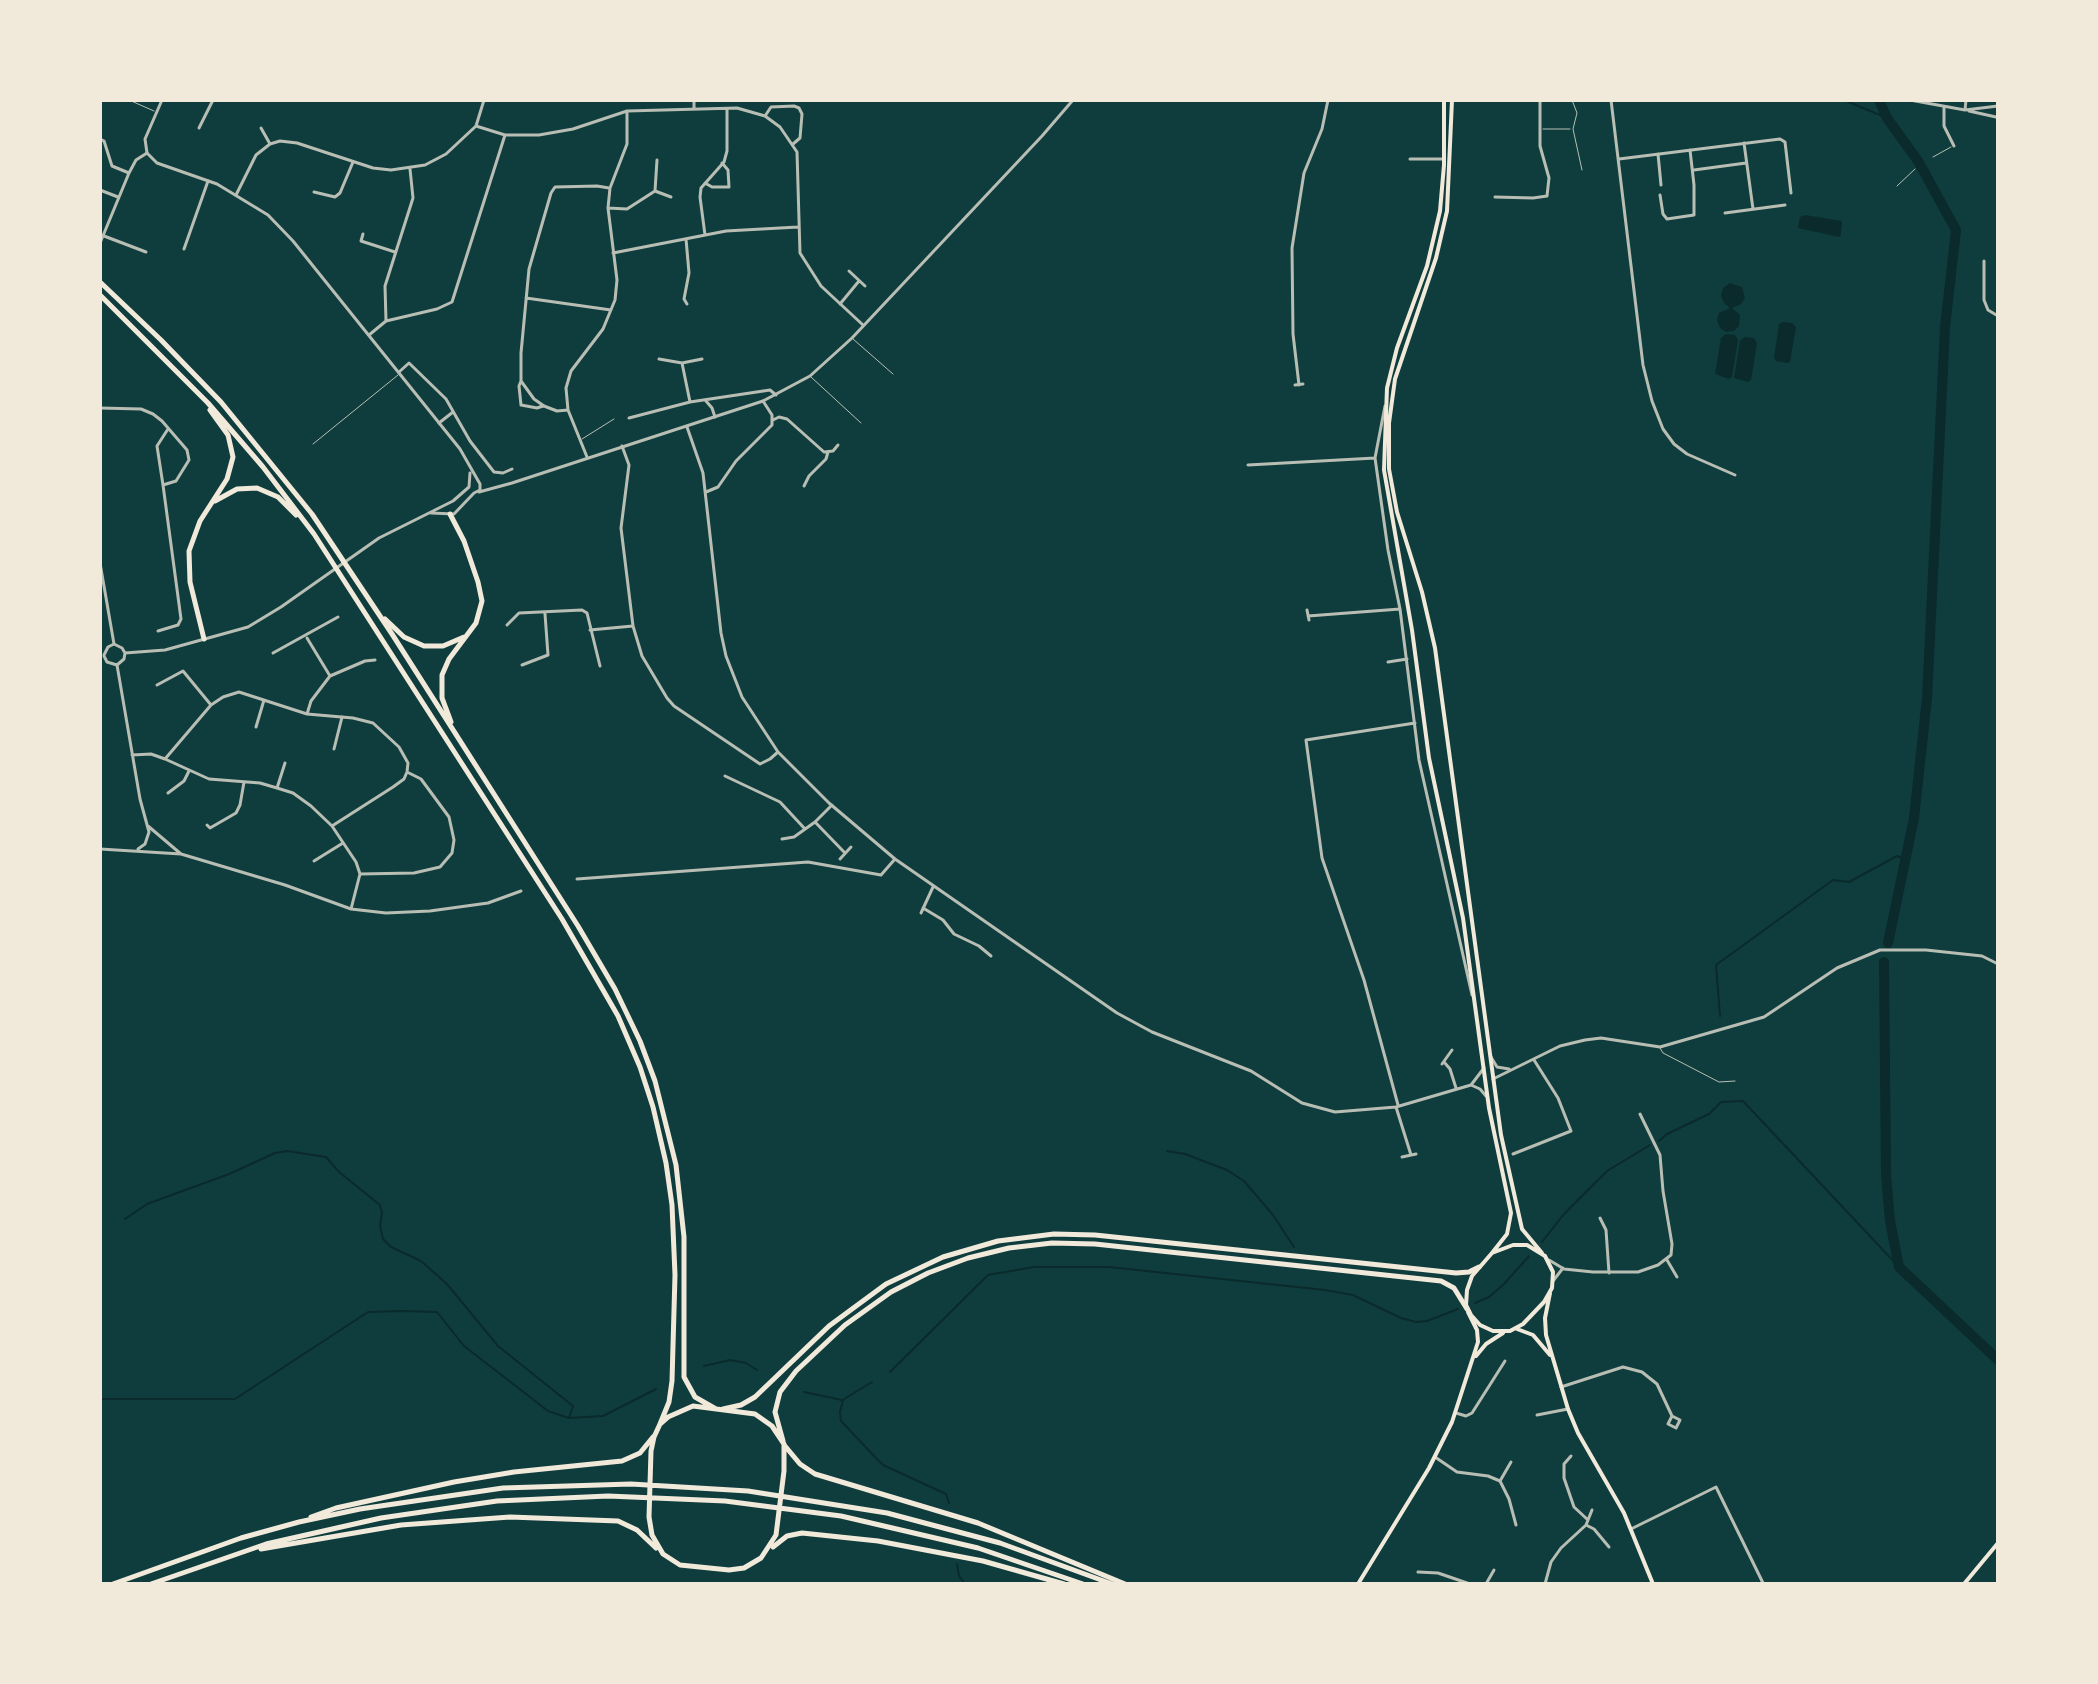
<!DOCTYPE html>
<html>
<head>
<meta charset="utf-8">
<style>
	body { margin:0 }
	#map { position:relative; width:2098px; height:1684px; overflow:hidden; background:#0f3d3e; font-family:"Roboto Condensed",sans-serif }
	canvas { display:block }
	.frame { position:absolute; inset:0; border:102px solid #f1e9da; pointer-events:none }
</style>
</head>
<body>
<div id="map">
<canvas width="2098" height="1684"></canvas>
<div class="frame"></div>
</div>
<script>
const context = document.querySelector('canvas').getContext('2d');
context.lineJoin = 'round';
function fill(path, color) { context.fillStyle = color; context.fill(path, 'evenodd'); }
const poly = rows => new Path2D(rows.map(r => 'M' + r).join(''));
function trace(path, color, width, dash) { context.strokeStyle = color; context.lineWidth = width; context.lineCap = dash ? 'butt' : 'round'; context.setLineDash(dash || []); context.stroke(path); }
fill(poly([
	[1805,215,1842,221,1841,235,1839,237,1798,228,1800,217],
	[1730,283,1742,287,1745,298,1741,304,1732,308,1740,315,1739,326,1734,331,1726,332,1720,328,1717,320,1719,313,1730,308,1724,303,1721,296,1723,288],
	[1782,322,1792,323,1796,327,1790,362,1787,363,1776,361,1774,358,1779,324],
	[1726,334,1735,335,1738,340,1732,377,1729,379,1715,374,1721,338],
	[1745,337,1754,338,1757,343,1751,380,1748,382,1734,378,1740,341]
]), '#0a2a2b');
trace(poly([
	[1844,100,1887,118],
	[1720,1016,1716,965,1833,880,1849,882,1897,856,1905,859],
	[1659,1141,1667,1134,1709,1114,1721,1102,1743,1101,1899,1267],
	[1167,1151,1185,1154,1227,1170,1244,1181,1273,1215,1294,1247],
	[125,1219,147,1204,229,1174,275,1153,287,1151,326,1157,339,1172,380,1205,382,1213,380,1226,383,1239,391,1247,421,1261,447,1284,498,1346,573,1406,569,1418],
	[1542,1242,1564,1214,1607,1171,1650,1145],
	[1475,1303,1489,1297,1504,1284,1529,1256],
	[704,1366,730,1360,746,1363,757,1370],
	[890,1372,988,1275,1034,1267,1109,1267,1325,1290,1353,1295,1401,1318,1416,1322,1427,1321,1458,1309],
	[804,1392,842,1400],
	[100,1399,235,1399,368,1312,402,1311,437,1312,464,1346,548,1411,569,1418,603,1416,656,1389],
	[844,1399,872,1382],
	[843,1400,840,1412,841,1421,876,1458,883,1465,946,1494,949,1503],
	[957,1564,959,1576,965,1584]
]), '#0a2a2b', 2);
trace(poly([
	[1879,100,1887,118,1918,161,1956,230,1945,327,1927,698,1914,818,1888,943],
	[1884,962,1886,1174,1890,1221,1899,1267,1998,1360]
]), '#0a2a2b', 10);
trace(poly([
	[129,100,154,111],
	[1572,100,1577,113,1573,129,1582,170],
	[1543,129,1570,129],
	[1933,157,1951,147],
	[1897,186,1915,169],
	[853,339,893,374],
	[811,377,861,423],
	[582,439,614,419],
	[313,444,398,375],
	[1660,1048,1663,1053,1719,1082,1735,1081]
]), '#b8beb3', 1);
trace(poly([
	[694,100,694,109],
	[1611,100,1643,365,1652,401,1663,429,1674,444,1687,454,1735,475],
	[1944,108,1944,126,1954,146],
	[765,116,771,107,794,106,799,108,802,114,800,138,793,144],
	[476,126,505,135,539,135,573,129,627,111,737,108,765,116,780,127,797,152,800,253,821,286,863,325],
	[199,128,213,100],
	[261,128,270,144],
	[100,139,104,141,112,166,129,173],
	[1744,143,1753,209],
	[1658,154,1661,185],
	[1410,159,1444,159],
	[1619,159,1780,139,1785,142,1791,193],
	[1694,170,1746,163],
	[705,183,712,187,729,187,728,170,722,163],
	[100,190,118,197],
	[655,191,671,197],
	[314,192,335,197,340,193,353,162],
	[236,195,256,155,270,144,280,141,297,143,373,168,391,170,425,165,446,154,476,126,484,100],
	[1660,195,1663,214,1667,219,1694,215,1694,185,1690,150],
	[1495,197,1533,198,1547,196,1549,178,1540,146,1540,100],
	[608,208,627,209,655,191,657,160],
	[1725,213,1785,205],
	[363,234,361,241,395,252],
	[705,235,700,197,701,188,724,162,727,151,727,109],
	[104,236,146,252],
	[686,239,689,273,684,299,687,304],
	[100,243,129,173,136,160,147,153],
	[184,249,208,181],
	[613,253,726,231,798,227],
	[1984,261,1984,300,1988,310,1998,316],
	[849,271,865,286],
	[526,298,611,310],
	[840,304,859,281],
	[386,321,437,309,452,302,505,135],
	[369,335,386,321,385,286,413,198,410,169],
	[659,359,682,363,702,359],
	[682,363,690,402],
	[399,372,409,363,446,399,470,441,494,472,503,473,512,469],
	[521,381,519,386,521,405,537,408,543,406],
	[1295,385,1303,384],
	[1299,385,1293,334,1292,248,1304,173,1322,129,1328,100],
	[706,401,712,408,715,417],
	[1385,406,1375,458,1388,550,1400,609,1419,760,1472,995],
	[100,408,141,409,153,414,162,421,187,450,189,460,176,481,163,485,181,619,178,625,158,631],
	[568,410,557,411,544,406,534,399,521,381,521,353,529,269,551,193,555,187,597,186,609,188],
	[629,418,690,402,770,390,776,395],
	[773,420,779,417,787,419,824,452,833,451,838,445],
	[439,423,453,412],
	[687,427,703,473,721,633,726,656,742,697,778,752,829,803,895,859,1117,1013,1152,1032,1251,1071,1302,1103,1335,1112,1396,1107,1471,1085,1484,1068],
	[622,446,629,465,621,528,633,626,642,656,667,698,674,706,760,764,770,759,778,752],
	[587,457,568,410,566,388,571,371,603,329,615,300,617,280,608,208,610,188,627,144,627,111],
	[1248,465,1375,458],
	[163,485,157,446,168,429],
	[804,486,809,476,826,459,828,452],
	[706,492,718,487,736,461,772,425,772,415,763,401],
	[100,563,114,644],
	[1307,610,1309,620],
	[1308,616,1400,609],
	[507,625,519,613,582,610,587,613,600,666],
	[590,630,633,626],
	[307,638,330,676],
	[273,653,338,617],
	[1388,662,1407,659],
	[117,665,140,799,149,832,145,844,138,849],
	[522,665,548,655,545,614],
	[157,685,183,671,211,705],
	[307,714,311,701,330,676,365,661,375,660],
	[256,727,264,700],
	[334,749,342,717],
	[132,755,151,754,165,759,209,779,260,783,277,788,293,793,311,806,332,826,356,862,360,874,351,909],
	[165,759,211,705,223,697,239,692,307,714,353,718,373,723,399,747,408,763,407,772,404,779,393,787,332,826],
	[725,776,780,802,805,829],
	[277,788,285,763],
	[168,793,184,781,189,771],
	[815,822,845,853],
	[207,825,210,828,236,813,240,805,244,782],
	[148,826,181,854],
	[782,839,794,837,815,822,832,805],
	[100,849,181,854,285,885,351,909,386,913,430,911,488,903,521,891],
	[840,859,851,847],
	[314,861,343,843],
	[360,874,414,873,440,867,452,853,454,840,449,817,421,779,409,773],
	[577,879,808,862,881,875,895,859],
	[923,908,943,920,954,934,979,946,991,956],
	[921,913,933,887],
	[1491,1057,1497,1067,1509,1069],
	[1444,1062,1450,1069,1456,1088],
	[1442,1064,1452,1050],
	[1493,1079,1560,1046,1585,1040,1601,1038,1660,1047,1764,1017,1837,968,1880,950,1926,950,1982,956,1998,964],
	[1471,1085,1480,1089,1486,1096],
	[1398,1105,1364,980,1322,858,1306,740,1415,723],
	[1396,1107,1411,1155],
	[1513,1154,1571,1131,1558,1098,1534,1060],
	[1402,1157,1416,1154],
	[1600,1218,1606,1230,1609,1273],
	[1549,1260,1564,1269,1593,1272,1638,1272,1658,1265,1671,1255,1672,1244,1663,1191,1660,1155,1640,1114],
	[1667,1260,1677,1277],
	[1553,1281,1563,1268],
	[1561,1387,1623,1367,1642,1372,1657,1384,1672,1416,1680,1420,1676,1428,1668,1424,1672,1416],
	[1456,1413,1466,1416,1472,1413,1505,1361],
	[1537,1415,1568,1409],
	[1571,1456,1564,1464,1564,1478,1574,1507,1588,1520],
	[1435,1457,1457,1472,1488,1476,1500,1481,1509,1499,1516,1525],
	[1500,1481,1511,1462],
	[1586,1525,1594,1529,1609,1547],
	[1631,1529,1716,1487,1763,1583],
	[1418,1572,1438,1573,1470,1584],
	[1486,1584,1494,1570],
	[1545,1584,1551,1562,1561,1548,1586,1525,1592,1510]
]), '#b8beb3', 3);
trace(poly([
	[162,100,145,139,147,153,157,163,217,184,268,215,293,241,460,449,480,484,480,490,474,493,454,514,431,513],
	[1910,100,1965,110,1998,106],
	[1965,110,1966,100],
	[1969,111,1996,117],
	[479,492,512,483,763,401,810,376,852,338,1042,136,1073,100],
	[125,653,165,650,248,627,281,607,379,538,453,501,469,487,470,473],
	[104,655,108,647,114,644,122,648,125,653],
	[104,656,107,662,117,665,124,659,125,653]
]), '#b8beb3', 3);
trace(poly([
	[1998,109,1998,118],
	[1964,1584,1998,1543]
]), '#f1e9da', 4);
trace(poly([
	[1444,100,1444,165,1440,211,1427,266,1397,348,1387,388,1384,470,1412,630,1429,758,1463,918,1489,1108,1511,1213,1507,1234,1492,1253],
	[1452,100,1447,211,1436,258,1395,379,1389,423,1389,469,1397,512,1422,592,1435,648,1501,1135,1522,1229,1542,1253],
	[1513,1245,1527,1245,1545,1256,1553,1272,1552,1288,1544,1302,1523,1324,1510,1331,1493,1331,1480,1325,1471,1315,1466,1305,1467,1290,1472,1276,1492,1253,1513,1245],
	[1550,1293,1545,1318,1546,1335,1568,1409,1578,1433,1624,1513,1653,1584],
	[1517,1329,1533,1335,1550,1355],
	[1476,1356,1486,1344,1503,1333],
	[1358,1584,1429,1468,1452,1422,1478,1342,1477,1330,1468,1312]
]), '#f1e9da', 4);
trace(poly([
	[100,282,161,340,221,402,312,514,392,634,578,926,615,989,640,1041,655,1081,676,1165,684,1237,684,1377,695,1397,716,1409],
	[100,295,208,403,263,467,314,534,562,919,618,1016,640,1067,653,1107,666,1163,672,1205,675,1275,672,1381,669,1402,660,1424],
	[215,501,237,489,257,488,278,497,296,515],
	[450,514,464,541,478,582,482,601,476,623,449,659,442,675,442,698,451,722],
	[385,619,404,637,424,646,443,646,464,637],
	[204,639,190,582,189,551,200,521,227,479,233,457,228,435,210,410],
	[693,1406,755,1414,772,1426,784,1444,784,1471,776,1535,761,1558,744,1568,729,1570,680,1565,663,1554,652,1535,649,1517,651,1451,654,1437,660,1424,668,1417,693,1406],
	[723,1409,741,1405,755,1397,829,1326,886,1284,943,1257,998,1241,1054,1234,1095,1235,1456,1273,1469,1272,1479,1267],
	[783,1441,775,1412,780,1392,796,1371,845,1325,891,1292,928,1273,968,1258,1009,1248,1052,1243,1095,1244,1441,1281,1454,1288,1467,1309],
	[785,1446,800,1464,815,1474,978,1523,1125,1584],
	[311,1517,336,1508,454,1482,514,1472,622,1461,640,1453,653,1437],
	[773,1547,787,1536,802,1533,878,1541,983,1561,1064,1584],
	[261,1549,401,1525,510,1517,618,1521,637,1530,656,1548],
	[113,1584,241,1538,299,1522,360,1509,503,1488,631,1484,748,1491,887,1513,1000,1543,1112,1584],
	[151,1584,266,1544,381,1518,497,1501,608,1496,725,1501,841,1516,978,1548,1083,1584]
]), '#f1e9da', 5);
</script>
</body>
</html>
